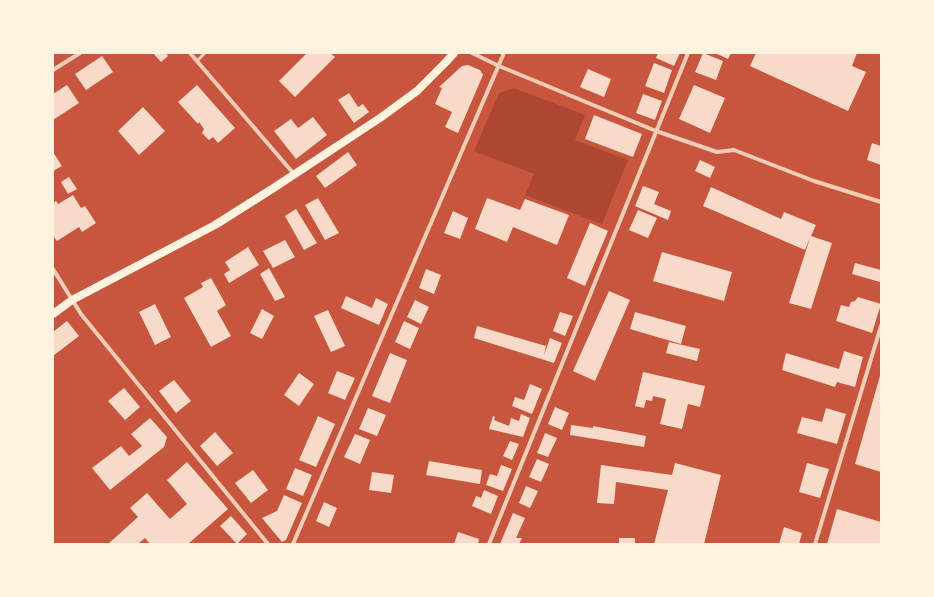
<!DOCTYPE html>
<html>
<head>
<meta charset="utf-8">
<style>
	body { margin:0 }
	#map { position:relative; width:934px; height:597px; overflow:hidden; background:#c8553d; font-family:Poppins,sans-serif }
	canvas { display:block }
	.frame { position:absolute; inset:0; border:54px solid #fff3e0; pointer-events:none }
</style>
</head>
<body>
<div id="map">
<canvas width="934" height="597"></canvas>
<div class="frame"></div>
</div>
<script>
const context = document.querySelector('canvas').getContext('2d');
context.lineJoin = 'round';
function fill(path, color) { context.fillStyle = color; context.fill(path, 'evenodd'); }
const poly = rows => new Path2D(rows.map(r => 'M' + r).join(''));
function trace(path, color, width, dash) { context.strokeStyle = color; context.lineWidth = width; context.lineCap = dash ? 'butt' : 'round'; context.setLineDash(dash || []); context.stroke(path); }
fill(poly([
	[514,88,585,115,575,140,628,160,602,224,525,195,534,174,474,151,499,93]
]), '#ae4732');
fill(poly([
	[153,53,166,53,168,56,161,62],
	[307,53,330,53,335,57,295,97,279,81],
	[658,53,680,53,674,66,656,58],
	[703,53,723,61,716,80,695,72],
	[715,53,731,53,728,59],
	[756,53,857,53,852,66,866,72,848,111,750,66],
	[102,56,113,72,86,90,75,74],
	[654,63,672,70,664,93,645,86],
	[468,65,480,70,483,75,458,133,445,127,452,112,435,104,442,88,439,87,462,66],
	[588,69,611,79,604,97,580,87],
	[67,85,79,103,53,120,53,94],
	[197,85,235,128,218,143,213,137,209,140,202,133,204,129,199,122,198,124,178,102],
	[694,85,725,98,710,133,679,119],
	[349,93,358,107,363,104,369,112,354,123,338,100],
	[643,94,662,101,655,120,636,113],
	[143,107,165,131,139,155,118,131],
	[594,115,642,134,633,157,585,139],
	[313,117,327,135,296,159,274,131,291,119,298,128],
	[872,143,881,146,881,165,867,160],
	[53,152,62,166,53,171],
	[348,152,357,165,325,188,316,176],
	[700,160,715,167,710,178,695,171],
	[69,177,77,189,68,194,61,182],
	[643,186,659,192,654,204,671,211,668,220,635,206],
	[711,187,781,219,784,212,816,225,811,236,832,243,811,309,789,303,810,238,805,250,703,206],
	[73,195,81,208,85,206,96,223,82,232,79,227,57,241,53,236,53,203,56,201,58,204],
	[318,198,339,233,325,240,305,205],
	[487,198,520,210,525,199,569,215,557,245,513,227,507,242,475,229],
	[296,209,317,243,304,250,285,216],
	[638,210,657,218,648,238,629,230],
	[453,211,468,218,460,239,444,233],
	[590,223,608,231,585,286,567,278],
	[285,240,295,257,273,268,263,251],
	[248,247,259,265,229,283,224,274,230,270,225,262],
	[662,252,732,272,724,301,653,281],
	[855,263,881,270,880,282,852,274],
	[269,268,285,297,275,301,260,274],
	[426,269,441,275,434,294,419,288],
	[211,278,226,305,217,311,231,336,211,347,184,298,203,287,201,283],
	[609,291,630,300,595,381,573,371],
	[346,296,372,308,376,298,388,304,379,325,341,308],
	[858,297,881,304,872,333,836,321,841,305,849,307,851,302,855,301],
	[415,300,429,307,421,324,407,317],
	[155,304,171,337,155,345,139,312],
	[262,309,274,316,262,339,250,333],
	[328,310,345,346,331,352,314,316],
	[560,312,573,316,565,336,553,331],
	[635,312,686,326,681,344,630,329],
	[67,321,79,336,53,356,53,332],
	[404,321,419,328,410,349,395,342],
	[477,326,546,346,544,355,550,338,562,343,554,363,474,338],
	[669,342,700,349,697,361,666,353],
	[844,351,863,357,855,387,837,382,835,387,782,370,786,353,839,369],
	[390,353,407,360,390,403,372,396],
	[337,371,355,378,345,400,328,393],
	[643,372,705,386,700,407,688,404,682,429,660,424,666,399,653,396,652,401,646,400,644,408,635,406],
	[881,372,881,472,855,464],
	[299,373,314,384,299,406,284,395],
	[174,380,191,401,176,413,159,391],
	[530,384,542,389,532,414,512,406,515,397,524,400],
	[124,388,140,407,125,420,108,401],
	[555,407,569,413,562,430,548,424],
	[368,408,386,415,377,436,359,429],
	[826,408,846,414,837,444,797,433,802,417,822,422],
	[521,414,530,418,523,437,489,429,493,416,495,417,494,420,509,426,511,418,519,421],
	[318,416,335,424,316,467,299,460],
	[150,418,167,437,164,447,110,490,92,468,121,446,129,456,142,446,131,434],
	[571,425,593,428,593,426,646,436,644,447,570,435],
	[215,432,233,453,217,466,200,446],
	[545,433,557,438,548,457,537,453],
	[355,434,370,440,360,464,344,457],
	[510,441,519,444,512,460,503,456],
	[537,459,549,464,541,482,529,477],
	[429,461,482,470,480,484,426,475],
	[187,462,228,509,188,544,150,544,145,538,138,544,108,544,138,517,130,508,147,493,170,519,187,504,167,480],
	[675,463,721,475,704,544,654,544,668,490,616,482,614,504,597,503,601,465,672,475],
	[807,463,829,469,820,498,799,492],
	[501,465,512,469,503,491,486,485,490,474,497,476],
	[295,468,312,475,303,496,286,489],
	[253,470,268,490,251,503,235,483],
	[372,472,394,475,391,493,369,490],
	[526,486,538,491,530,508,519,503],
	[484,490,498,496,491,514,472,506,476,496,481,498],
	[284,495,302,503,286,540,282,542,262,518,277,511],
	[324,502,337,508,329,527,316,521],
	[837,509,881,522,881,544,827,544],
	[513,513,525,518,516,538,522,538,519,544,500,544],
	[231,516,247,534,237,544,220,526],
	[784,527,802,533,799,544,779,544],
	[458,532,479,539,478,544,454,544],
	[619,538,635,538,635,544,619,544]
]), '#f7dbc8');
trace(poly([
	[197,61,205,53]
]), '#f1ccb7', 3);
trace(poly([
	[190,53,294,174],
	[472,53,499,66,656,131,717,152,734,150,814,181,881,202],
	[53,70,80,53],
	[53,269,81,314,268,544],
	[293,544,504,53],
	[489,544,688,53],
	[815,544,881,326]
]), '#f1ccb7', 4);
trace(poly([
	[53,314,72,300,215,225,272,189,380,118,417,91,446,62,454,53]
]), '#fff3e0', 8);
</script>
</body>
</html>
